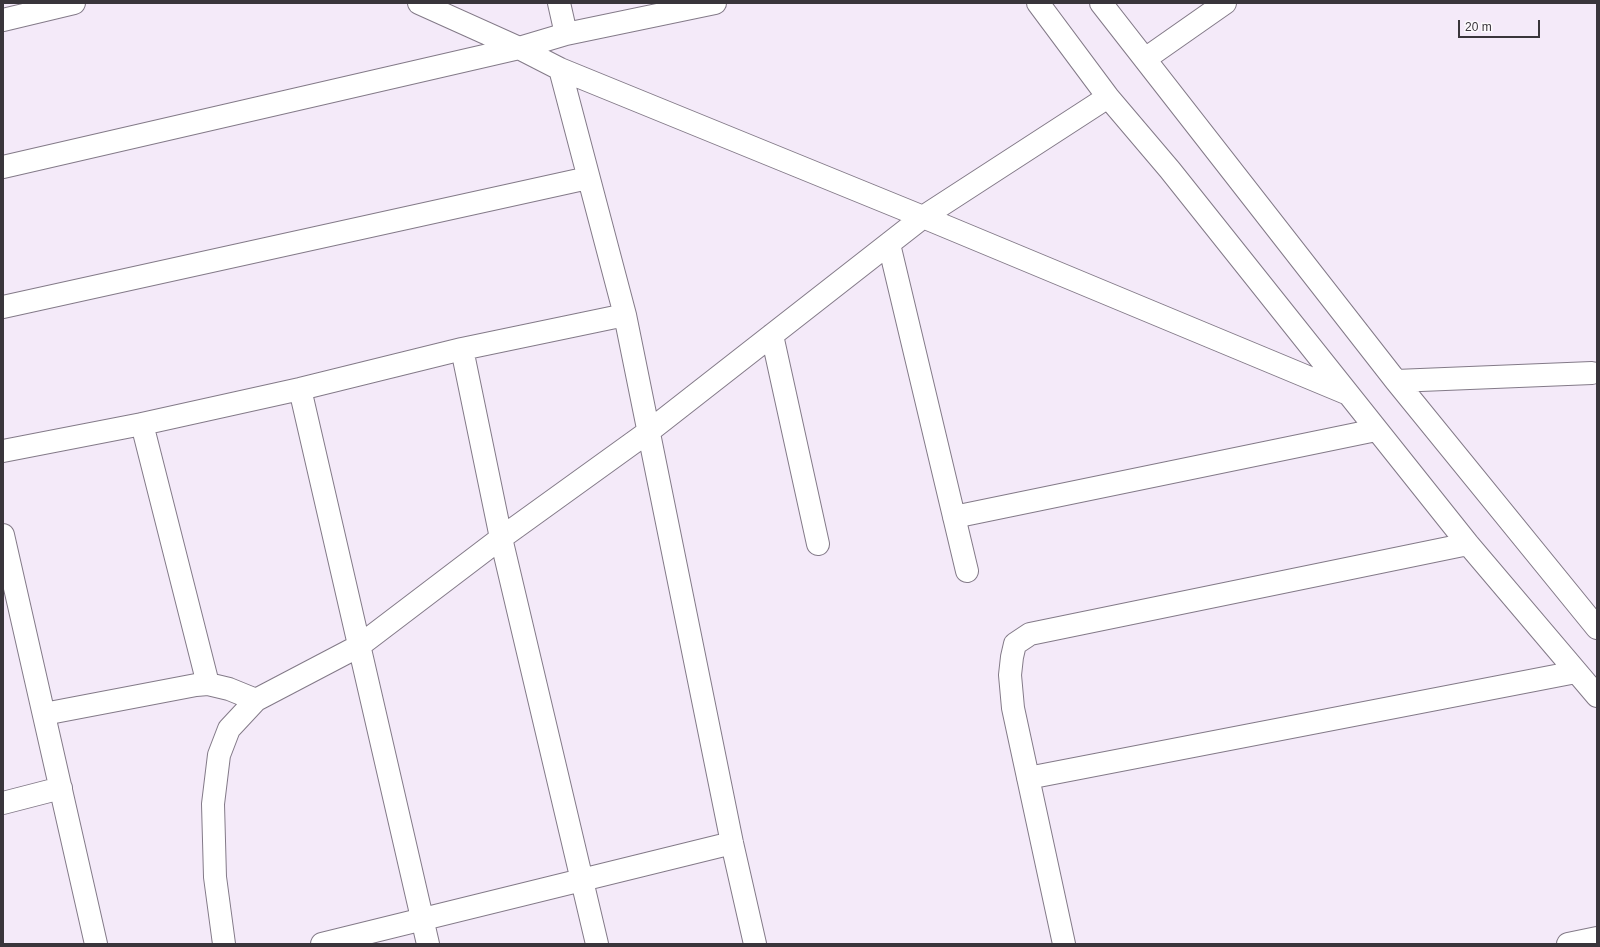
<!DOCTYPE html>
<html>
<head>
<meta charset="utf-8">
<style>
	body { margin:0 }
	#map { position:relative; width:1600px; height:947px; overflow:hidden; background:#f4eaf9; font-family:Arial,sans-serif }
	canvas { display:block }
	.frame { position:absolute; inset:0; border:4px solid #39353b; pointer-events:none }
	.scale { position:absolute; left:1458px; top:20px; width:82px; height:18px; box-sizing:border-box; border:2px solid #39353b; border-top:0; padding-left:5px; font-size:12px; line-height:14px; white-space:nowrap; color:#39353b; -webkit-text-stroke:3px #fcfafd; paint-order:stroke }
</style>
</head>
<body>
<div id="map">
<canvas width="1600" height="947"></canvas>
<div class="frame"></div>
<div class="scale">20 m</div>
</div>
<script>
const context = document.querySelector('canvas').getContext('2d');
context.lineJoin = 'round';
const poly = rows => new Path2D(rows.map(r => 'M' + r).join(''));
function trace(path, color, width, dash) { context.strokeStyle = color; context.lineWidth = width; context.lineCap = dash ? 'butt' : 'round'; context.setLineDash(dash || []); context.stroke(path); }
const minor = poly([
	[419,3,519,48,560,69,923,217,1346,393],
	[559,3,566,34],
	[1038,3,1108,97,1170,170,1468,544,1597,696],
	[1101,3,1396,381,1597,628],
	[3,20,74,3],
	[1145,59,1225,3],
	[560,69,625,315,732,843,755,944],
	[3,167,519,48,566,34,715,3],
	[889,244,967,571],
	[3,307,588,178],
	[772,335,818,544],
	[462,349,501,538,597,944],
	[1396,381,1592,373],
	[300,389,428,944],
	[142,424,208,684],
	[3,451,142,424,300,389,462,349,625,315],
	[954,517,1376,430],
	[3,535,96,944],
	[44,714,196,685,208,684,229,689,256,700],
	[1028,778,1576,672],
	[3,803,61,788],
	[224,944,215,877,213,804,219,755,229,729,256,700,359,646,501,538,648,432,923,217,1108,97],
	[322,944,732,843],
	[1064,944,1013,708,1010,675,1012,657,1015,644,1030,634,1468,544],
	[1568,944,1597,938]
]);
trace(minor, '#837a88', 24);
trace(minor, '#fff', 22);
</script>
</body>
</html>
